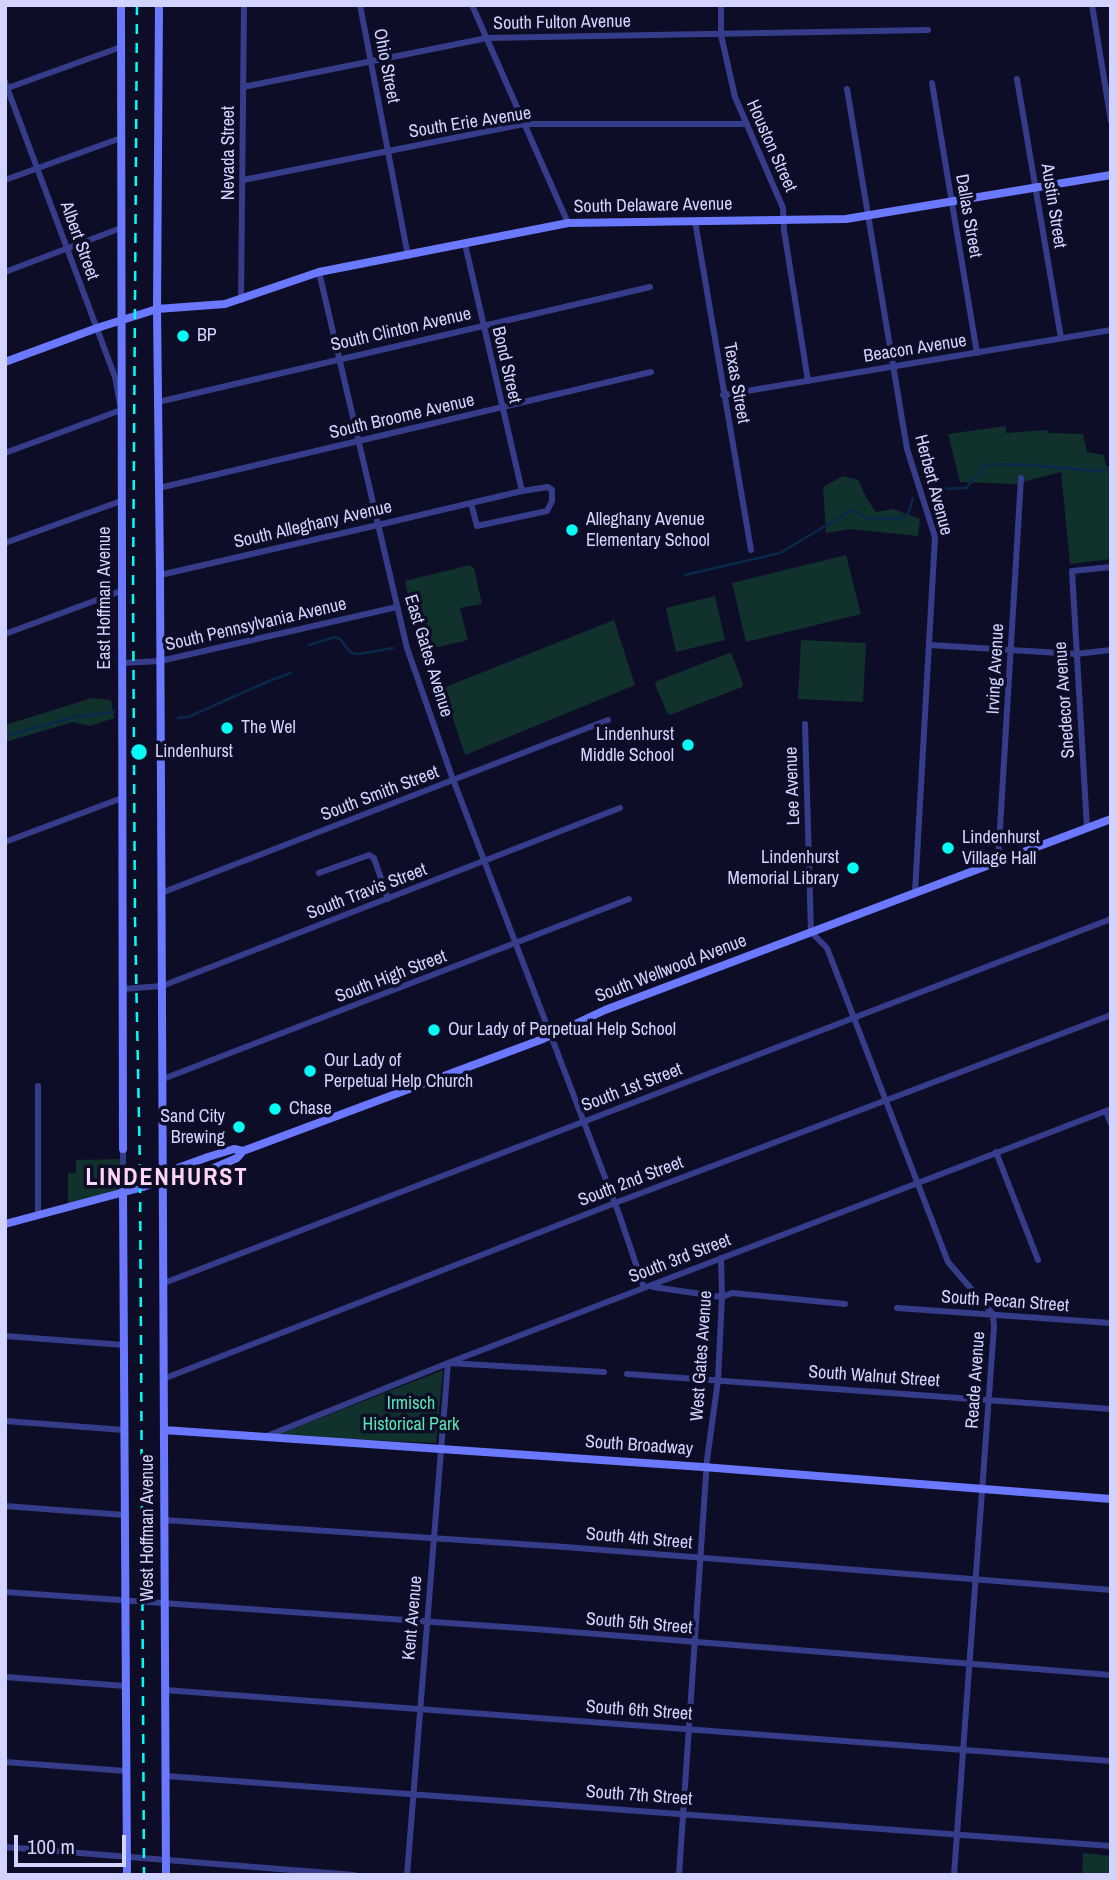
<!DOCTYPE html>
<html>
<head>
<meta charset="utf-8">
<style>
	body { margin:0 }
	#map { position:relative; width:1116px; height:1880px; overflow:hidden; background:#0e0d27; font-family:"Archivo Narrow",sans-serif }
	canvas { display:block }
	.frame { position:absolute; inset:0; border:7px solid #d3d3ff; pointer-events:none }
	.scale { position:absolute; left:14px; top:1835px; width:112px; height:32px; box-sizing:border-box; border:4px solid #d3d3ff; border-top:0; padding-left:9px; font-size:21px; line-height:24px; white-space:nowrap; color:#d3d3ff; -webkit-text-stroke:5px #0e0d27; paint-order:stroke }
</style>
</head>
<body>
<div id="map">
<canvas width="1116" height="1880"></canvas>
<div class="frame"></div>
<div class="scale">100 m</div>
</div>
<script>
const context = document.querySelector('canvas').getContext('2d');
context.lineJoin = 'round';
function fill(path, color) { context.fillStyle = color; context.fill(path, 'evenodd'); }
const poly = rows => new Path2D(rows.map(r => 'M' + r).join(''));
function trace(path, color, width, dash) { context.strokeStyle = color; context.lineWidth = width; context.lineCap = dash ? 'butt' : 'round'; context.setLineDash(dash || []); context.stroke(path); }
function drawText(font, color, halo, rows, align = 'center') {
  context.font = font + ' "Archivo Narrow",sans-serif'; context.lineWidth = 7; context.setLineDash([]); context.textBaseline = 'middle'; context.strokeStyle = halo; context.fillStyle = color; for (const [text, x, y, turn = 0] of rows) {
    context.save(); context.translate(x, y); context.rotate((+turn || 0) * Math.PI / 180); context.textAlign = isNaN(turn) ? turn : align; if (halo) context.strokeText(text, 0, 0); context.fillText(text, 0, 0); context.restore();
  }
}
fill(poly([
	[1006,426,1006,433,1047,430,1048,433,1083,434,1087,452,1104,455,1106,466,1111,467,1111,559,1070,564,1061,472,1015,484,960,482,948,434],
	[843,476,858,480,867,499,876,512,893,509,920,519,918,536,850,529,826,533,823,487],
	[846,555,861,614,746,642,732,583],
	[470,565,474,568,482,604,460,608,468,640,421,651,405,581],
	[715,596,725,640,676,652,666,608],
	[614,620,635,685,465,755,443,688],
	[801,640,866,643,863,702,798,699],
	[729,653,732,655,743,684,742,687,670,715,667,713,655,684,657,681],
	[92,698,111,700,114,718,90,726,73,722,5,742,5,725],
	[122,1159,122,1191,68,1205,68,1173,76,1173,76,1160],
	[443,1370,436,1443,275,1436],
	[1083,1853,1111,1856,1111,1875,1082,1875]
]), '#10312c');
trace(poly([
	[931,489,966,488,988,464,1029,465,1096,471,1111,468],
	[685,575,780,553,852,510,867,518,900,519,908,514,913,498],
	[309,645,335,637,340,639,351,653,359,654,393,648],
	[178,718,188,717,269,681,291,673],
	[5,736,75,717,114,712]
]), '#08294b', 2.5);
trace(poly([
	[360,5,408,256],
	[472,5,568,223],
	[721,5,721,35,735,97,783,208,784,230,808,381],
	[1092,5,1111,121],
	[1017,79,1061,338],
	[5,82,115,377,121,410,5,453],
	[932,83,977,353],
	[243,87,487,38,928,30],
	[5,89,121,47],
	[847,89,907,449,935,537,915,892],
	[5,180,121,138],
	[243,180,524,124,747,124],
	[695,221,751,550],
	[465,244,522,491],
	[5,272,121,228],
	[319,272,407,648,451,774,619,1214,644,1288],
	[241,300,244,5],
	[723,395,1111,330],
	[158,402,650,287],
	[159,488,651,372],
	[5,543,121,501],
	[160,575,378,525,471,503,522,491,548,487,552,490,552,501,547,511,477,526,471,503],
	[5,634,121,591],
	[930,645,1076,654,1111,650],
	[121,663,160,661,397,607],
	[805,724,811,932,827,948,948,1262,993,1314,994,1327,954,1875],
	[1087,828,1072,571,1111,567],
	[5,842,122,798],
	[998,861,1021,478],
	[319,873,369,855,374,858,388,899],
	[161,893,608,720],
	[122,989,162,986,620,808],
	[163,1079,629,899],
	[1106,1111,1111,1124],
	[123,1149,123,1191],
	[996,1152,1038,1260],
	[38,1215,38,1086],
	[164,1283,1111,919],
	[653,1287,722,1297,732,1293,845,1304],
	[897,1308,1111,1323],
	[5,1336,124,1345],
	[627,1374,1111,1409],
	[163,1379,615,1203,1111,1015],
	[5,1421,124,1430],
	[267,1436,448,1363,1111,1109],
	[5,1506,124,1515],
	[164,1520,565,1547,1111,1590],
	[5,1592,534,1629,1111,1675],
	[5,1677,125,1686],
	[165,1690,1111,1761],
	[5,1762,126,1771],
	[166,1776,1111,1846],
	[5,1847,354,1875],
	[407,1875,448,1363,604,1372],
	[679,1875,707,1460,718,1380,722,1297,721,1258]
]), '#353c89', 6);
trace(poly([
	[121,5,123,1149],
	[159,5,157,309,160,575,166,1875],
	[5,362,97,328,157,309,225,304,319,272,568,223,846,219,1111,175],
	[163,1180,177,1184,237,1158,243,1151,543,1039,605,1010,1111,819],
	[123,1191,127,1875],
	[5,1224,143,1187,163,1180,175,1169,208,1157,234,1149,243,1151],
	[164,1430,703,1467,1111,1499]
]), '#6a79ff', 8);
trace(poly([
	[137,5,133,594,135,919,140,1169,144,1875]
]), '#00fef6', 2.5, [10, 9]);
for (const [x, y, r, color] of [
	[183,336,7,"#00fef6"],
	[572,530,7,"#00fef6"],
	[227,728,7,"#00fef6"],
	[688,745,7,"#00fef6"],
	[139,752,9,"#00fef6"],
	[948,848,7,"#00fef6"],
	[853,868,7,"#00fef6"],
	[434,1030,7,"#00fef6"],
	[310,1071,7,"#00fef6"],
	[275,1109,7,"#00fef6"],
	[239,1127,7,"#00fef6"]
]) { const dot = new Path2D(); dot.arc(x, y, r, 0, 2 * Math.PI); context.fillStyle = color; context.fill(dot); trace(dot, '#0e0d27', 2.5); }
drawText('18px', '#d3d3ff', '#0e0d27', [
	["South Fulton Avenue",562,23,-1],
	["Ohio Street",386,66,79],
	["South Erie Avenue",470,123,-9],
	["Houston Street",771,146,66],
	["Nevada Street",229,153,-90],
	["South Delaware Avenue",653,206,-1],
	["Austin Street",1053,206,81],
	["Dallas Street",968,216,80],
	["Albert Street",79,241,70],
	["South Clinton Avenue",401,330,-13],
	["Beacon Avenue",915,349,-9],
	["Bond Street",506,365,77],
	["Texas Street",736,383,80],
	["South Broome Avenue",402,417,-13],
	["Herbert Avenue",933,485,75],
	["South Alleghany Avenue",313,525,-13],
	["East Hoffman Avenue",105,598,-90],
	["South Pennsylvania Avenue",256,625,-13],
	["East Gates Avenue",428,656,73],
	["Irving Avenue",996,669,-87],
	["Snedecor Avenue",1065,700,-94],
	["Lee Avenue",793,786,-92],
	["South Smith Street",380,794,-21],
	["South Travis Street",367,892,-21],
	["South Wellwood Avenue",671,969,-21],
	["South High Street",391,977,-21],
	["South 1st Street",632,1088,-21],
	["South 2nd Street",631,1182,-21],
	["South 3rd Street",680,1259,-21],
	["South Pecan Street",1005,1302,4],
	["West Gates Avenue",702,1356,-86],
	["South Walnut Street",874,1377,4],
	["Reade Avenue",976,1380,-86],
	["South Broadway",639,1446,4],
	["West Hoffman Avenue",148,1528,-90],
	["South 4th Street",639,1539,5],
	["Kent Avenue",413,1618,-85],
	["South 5th Street",639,1624,5],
	["South 6th Street",639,1711,4],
	["South 7th Street",639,1796,4]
]);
drawText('18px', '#d3d3ff', '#0e0d27', [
	["BP",197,336],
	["Alleghany Avenue",586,520],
	["Elementary School",586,541],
	["The Wel",241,728],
	["Lindenhurst",674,735,"right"],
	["Middle School",674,756,"right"],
	["Lindenhurst",155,752],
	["Lindenhurst",962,838],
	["Village Hall",962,859],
	["Lindenhurst",839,858,"right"],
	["Memorial Library",839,879,"right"],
	["Our Lady of Perpetual Help School",448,1030],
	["Our Lady of",324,1061],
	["Perpetual Help Church",324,1082],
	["Chase",289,1109],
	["Sand City",225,1117,"right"],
	["Brewing",225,1138,"right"]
], 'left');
drawText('18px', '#56e8b1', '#0e0d27', [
	["Irmisch",411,1404],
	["Historical Park",411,1425]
]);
context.letterSpacing = '2px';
drawText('bold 24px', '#ffd5f5', '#0e0d27', [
	["LINDENHURST",167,1179]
]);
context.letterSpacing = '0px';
</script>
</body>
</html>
